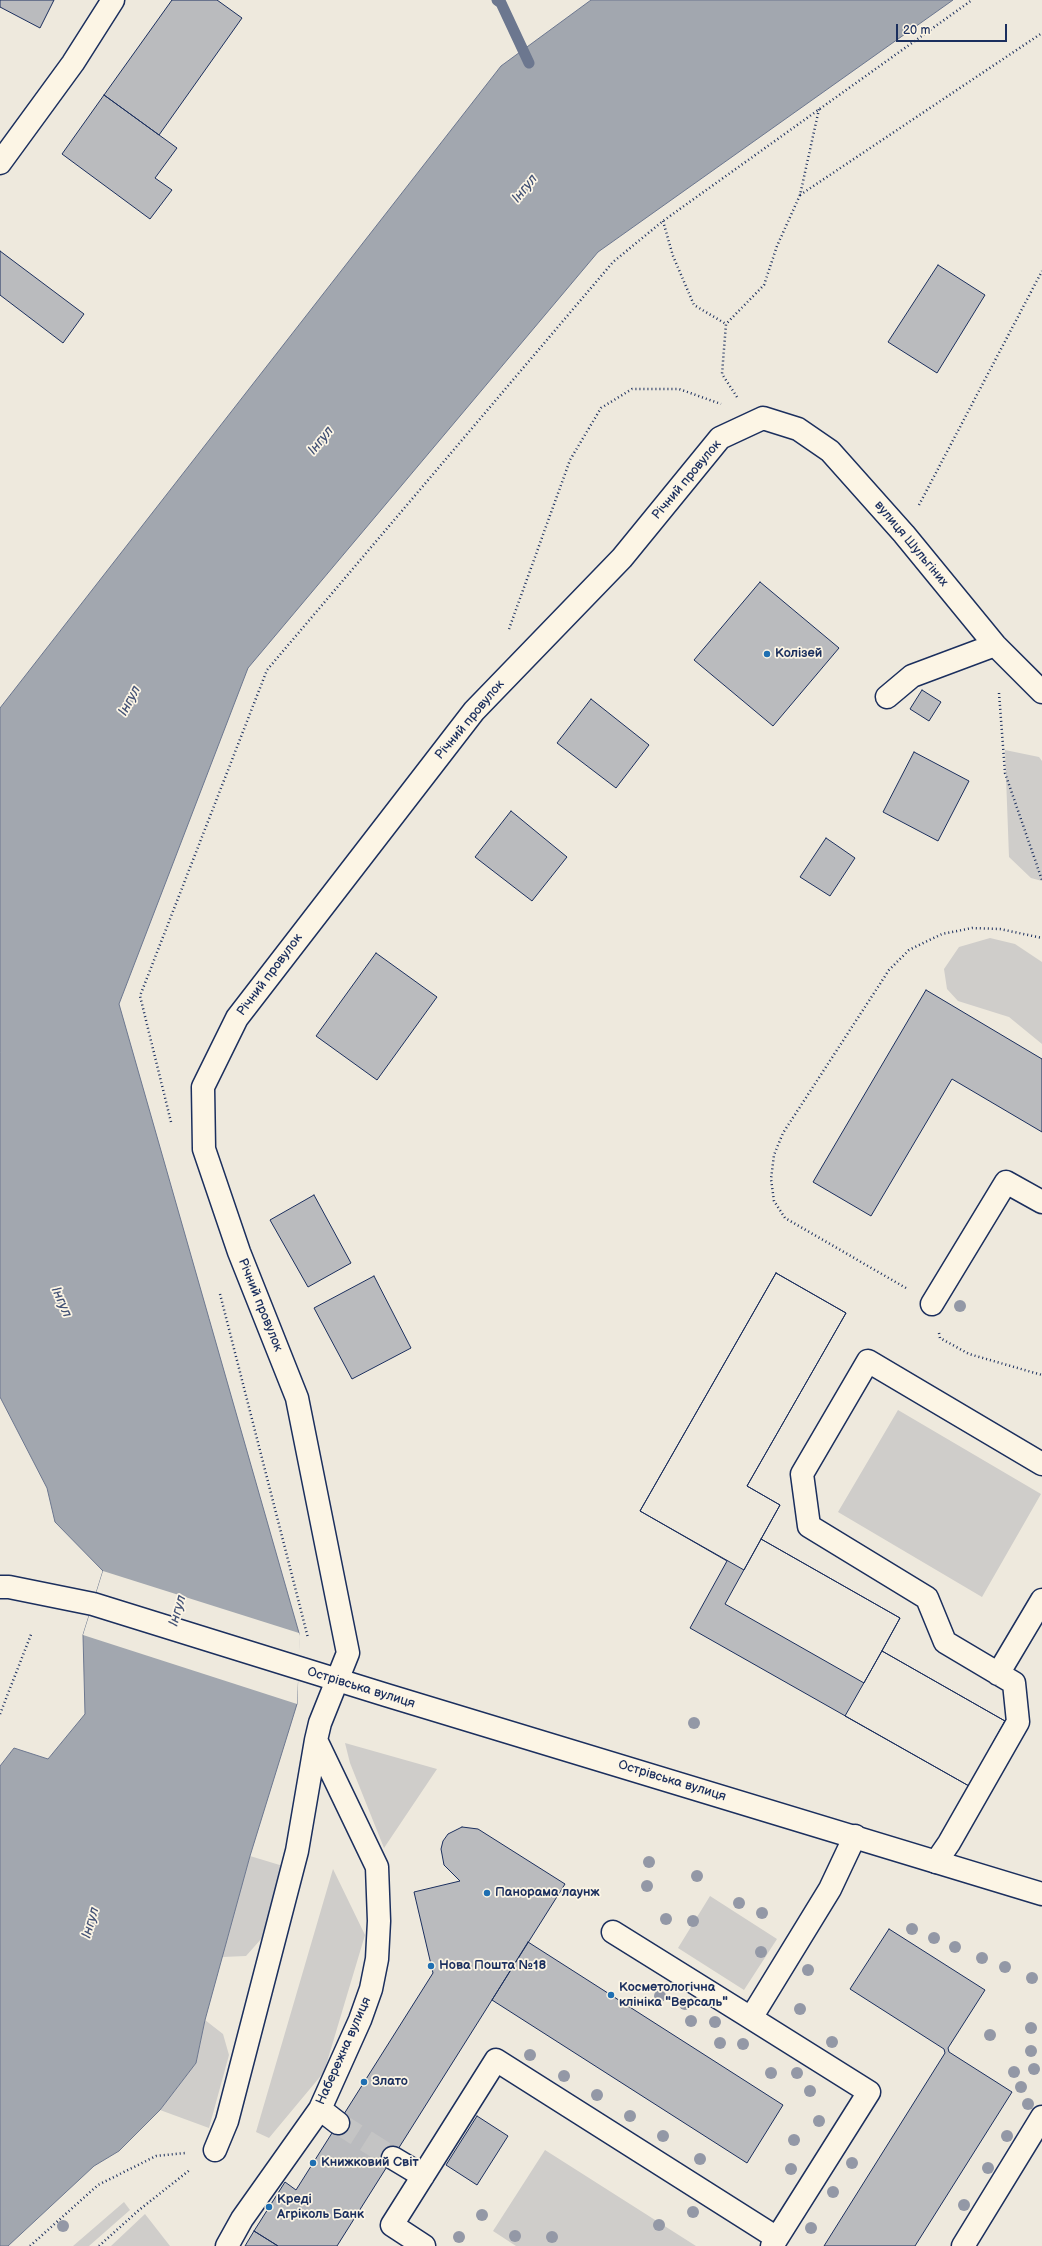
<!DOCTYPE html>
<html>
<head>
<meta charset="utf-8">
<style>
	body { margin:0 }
	#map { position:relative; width:1042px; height:2246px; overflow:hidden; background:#eee9dd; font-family:"Balsamiq Sans",sans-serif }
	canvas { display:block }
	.scale { position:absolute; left:896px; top:24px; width:111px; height:18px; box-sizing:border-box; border:2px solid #1b2f5e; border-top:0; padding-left:5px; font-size:12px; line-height:14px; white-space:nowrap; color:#1b2f5e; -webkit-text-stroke:3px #fcf5e5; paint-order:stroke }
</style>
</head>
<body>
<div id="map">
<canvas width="1042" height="2246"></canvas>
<div class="scale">20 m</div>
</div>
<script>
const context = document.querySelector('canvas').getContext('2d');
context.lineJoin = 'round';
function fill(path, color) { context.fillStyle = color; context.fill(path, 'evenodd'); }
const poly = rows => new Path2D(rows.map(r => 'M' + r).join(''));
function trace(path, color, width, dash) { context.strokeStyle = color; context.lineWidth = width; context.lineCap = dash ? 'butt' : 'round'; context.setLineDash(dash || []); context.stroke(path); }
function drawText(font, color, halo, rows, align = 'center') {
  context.font = font + ' "Balsamiq Sans",sans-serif'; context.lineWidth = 3.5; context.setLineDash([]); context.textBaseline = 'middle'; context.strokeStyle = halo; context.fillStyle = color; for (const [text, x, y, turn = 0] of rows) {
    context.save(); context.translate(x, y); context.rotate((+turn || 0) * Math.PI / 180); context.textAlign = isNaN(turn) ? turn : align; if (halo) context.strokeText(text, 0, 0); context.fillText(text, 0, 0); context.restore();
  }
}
fill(poly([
	[1005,750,1039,757,1042,761,1042,881,1031,878,1009,857],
	[990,938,1015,944,1042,962,1042,1044,1009,1017,958,1001,947,989,944,969,959,947],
	[898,1410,1041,1494,982,1597,838,1512],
	[345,1743,437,1769,384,1848,350,1763],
	[250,1856,283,1866,262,1938,246,1956,222,1957],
	[333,1869,365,1935,324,2072,269,2138,256,2132],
	[710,1896,777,1939,744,1990,678,1948],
	[205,2020,223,2034,229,2055,209,2128,160,2110,196,2063],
	[545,2150,696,2246,516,2246,493,2231],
	[124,2202,130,2210,89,2246,73,2246],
	[145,2214,170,2246,111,2246]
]), '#cfcdca');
const water = poly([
	[591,0,953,0,598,252,248,668,119,1004,299,1633,297,1704,250,1856,205,2020,196,2063,160,2110,119,2151,94,2166,8,2246,0,2246,0,1766,14,1748,48,1759,85,1714,83,1635,103,1571,55,1522,47,1488,0,1397,0,708,501,66,591,0]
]);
fill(water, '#a2a7af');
trace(water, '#6c778f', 1);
fill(poly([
	[103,1571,299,1633,300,1636,297,1704,83,1635]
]), '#eee9dd');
trace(poly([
	[497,0,501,3,529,63]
]), '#6c778f', 11);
const building = poly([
	[0,0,54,0,40,28,0,7,0,0],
	[172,0,217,0,242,18,159,135,104,95,172,0],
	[104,95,177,148,155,178,172,190,150,219,62,154,104,95],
	[0,251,84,314,63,343,0,295,0,251],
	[938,265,985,295,937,373,888,342,938,265],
	[760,582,839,648,773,726,694,660,760,582],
	[922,690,941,702,929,721,910,709,922,690],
	[591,699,649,745,616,788,557,743,591,699],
	[914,752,969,781,938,841,883,812,914,752],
	[511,811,567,857,532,901,475,857,511,811],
	[826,838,855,858,830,896,800,877,826,838],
	[376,953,437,997,377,1080,316,1036,376,953],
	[926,990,1042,1059,1042,1132,952,1079,871,1216,813,1182,926,990],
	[314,1195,351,1263,308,1287,270,1220,314,1195],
	[776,1273,846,1313,747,1486,780,1505,744,1570,640,1511,776,1273],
	[776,1273,846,1313,747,1486,780,1505,761,1539,900,1618,882,1651,1005,1721,969,1786,690,1628,727,1561,640,1511,776,1273],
	[374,1276,411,1348,352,1379,314,1308,374,1276],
	[761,1539,900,1618,864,1683,725,1604,761,1539],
	[882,1651,1005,1721,969,1786,845,1716,882,1651],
	[462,1827,478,1829,565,1884,337,2246,278,2246,254,2231,285,2182,296,2190,433,1973,414,1892,460,1881,444,1865,441,1849,443,1841,448,1834,462,1827],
	[889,1929,985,1990,948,2048,949,2052,1012,2092,915,2246,824,2246,945,2053,944,2049,850,1989,889,1929],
	[528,1942,783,2105,747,2163,492,2000,528,1942],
	[477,2116,508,2136,477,2185,446,2165,477,2116],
	[254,2231,278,2246,245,2246,254,2231]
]);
fill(building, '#babbbe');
trace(building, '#1b2f5e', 1);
trace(poly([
	[338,2123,393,2158]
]), '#c4c4c4', 22, [22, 11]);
const minor = poly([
	[0,163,73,63,113,0],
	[887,697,912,676,995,645],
	[932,1304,1006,1182,1042,1202],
	[998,1674,1042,1600],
	[936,1862,949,1843,1018,1722,1014,1683,945,1642,927,1598,809,1526,802,1474,868,1361,1042,1464],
	[613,1932,751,2018],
	[320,2109,338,2123],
	[215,2150,227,2121,297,1851,316,1740],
	[393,2158,423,2176],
	[227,2246,242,2219,320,2109,360,2020,371,1989,377,1959,379,1921,377,1867,316,1740,320,1723,348,1653,297,1398,239,1252,204,1149,203,1087,237,1018,474,711,622,558,720,438,763,418,798,429,830,451,904,534,995,645,1042,692],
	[424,2246,392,2225,496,2060,777,2238],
	[772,2246,869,2092,751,2018,830,1889,855,1836],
	[963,2246,1042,2117]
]);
const major = poly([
	[0,1587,9,1587,93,1604,386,1695,1042,1894]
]);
trace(minor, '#1b2f5e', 25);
trace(major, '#1b2f5e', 25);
trace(poly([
	[800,195,1042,33],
	[663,221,673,256,694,305,726,324],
	[737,397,722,374,726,324,764,285,777,246,800,195,819,109],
	[919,505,1042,271],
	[509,629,570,460,601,408,632,389,679,389,721,404],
	[999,693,1005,773,1042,880],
	[171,1122,140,996,267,670,613,262,663,221,972,0],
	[906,1288,785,1218,774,1201,771,1179,774,1155,783,1133,889,970,909,950,942,934,972,928,1000,929,1042,938],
	[220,1294,308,1638],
	[939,1333,940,1338,969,1354,1042,1375],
	[0,1714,32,1632],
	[30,2246,98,2185,156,2156,185,2153],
	[99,2246,139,2210,191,2169]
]), '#1b2f5e', 2.5, [1, 3]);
trace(minor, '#fcf5e5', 22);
trace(major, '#fcf5e5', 22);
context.fillStyle = '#9398a6';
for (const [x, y] of [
	[960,1306],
	[694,1723],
	[649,1862],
	[697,1876],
	[647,1886],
	[739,1903],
	[762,1913],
	[666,1919],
	[693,1921],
	[912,1929],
	[934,1938],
	[955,1947],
	[761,1952],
	[982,1958],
	[1005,1967],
	[808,1970],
	[1032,1978],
	[660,1996],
	[685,2004],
	[800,2009],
	[691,2021],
	[715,2022],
	[1031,2028],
	[990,2035],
	[832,2042],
	[720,2043],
	[743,2044],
	[1031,2051],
	[530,2055],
	[1034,2069],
	[1014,2072],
	[771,2073],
	[797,2073],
	[564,2076],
	[1021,2087],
	[810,2091],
	[597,2095],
	[1028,2104],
	[630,2116],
	[819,2121],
	[663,2136],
	[1007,2136],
	[794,2140],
	[700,2159],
	[852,2163],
	[988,2168],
	[791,2169],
	[833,2192],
	[964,2205],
	[693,2212],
	[482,2215],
	[659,2225],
	[63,2226],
	[811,2228],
	[515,2236],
	[459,2237],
	[552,2237]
]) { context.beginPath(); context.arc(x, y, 6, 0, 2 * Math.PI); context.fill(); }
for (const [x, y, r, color] of [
	[767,654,4,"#1f6fb2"],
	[487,1893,4,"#1f6fb2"],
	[431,1966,4,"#1f6fb2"],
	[611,1995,4,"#1f6fb2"],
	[364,2082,4,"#1f6fb2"],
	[313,2163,4,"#1f6fb2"],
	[269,2207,4,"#1f6fb2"]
]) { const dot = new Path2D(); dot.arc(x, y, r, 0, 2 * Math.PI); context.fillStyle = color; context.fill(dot); trace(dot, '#fcf5e5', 1.5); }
drawText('13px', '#1b2f5e', '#fcf5e5', [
	["Річний провулок",687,480,-50],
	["вулиця Шульгіних",911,544,50],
	["Річний провулок",470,720,-50],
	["Річний провулок",270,975,-53],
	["Річний провулок",260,1305,68],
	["Острівська вулиця",361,1688,17],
	["Острівська вулиця",672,1781,17],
	["Набережна вулиця",344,2051,-66]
]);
drawText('bold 13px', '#1b2f5e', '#fcf5e5', [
	["Колізей",775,654],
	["Панорама лаунж",495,1893],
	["Нова Пошта №18",439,1966],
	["Косметологічна",619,1988],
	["клініка \"Версаль\"",619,2003],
	["Злато",372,2082],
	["Книжковий Світ",321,2163],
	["Креді",277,2200],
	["Агріколь Банк",277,2215]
], 'left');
drawText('italic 14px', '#445376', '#fcf5e5', [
	["Інгул",525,189,-51],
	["Інгул",321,441,-51],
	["Інгул",130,701,-62],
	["Інгул",61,1302,66],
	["Інгул",178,1611,-74],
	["Інгул",91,1923,-74]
]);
</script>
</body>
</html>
